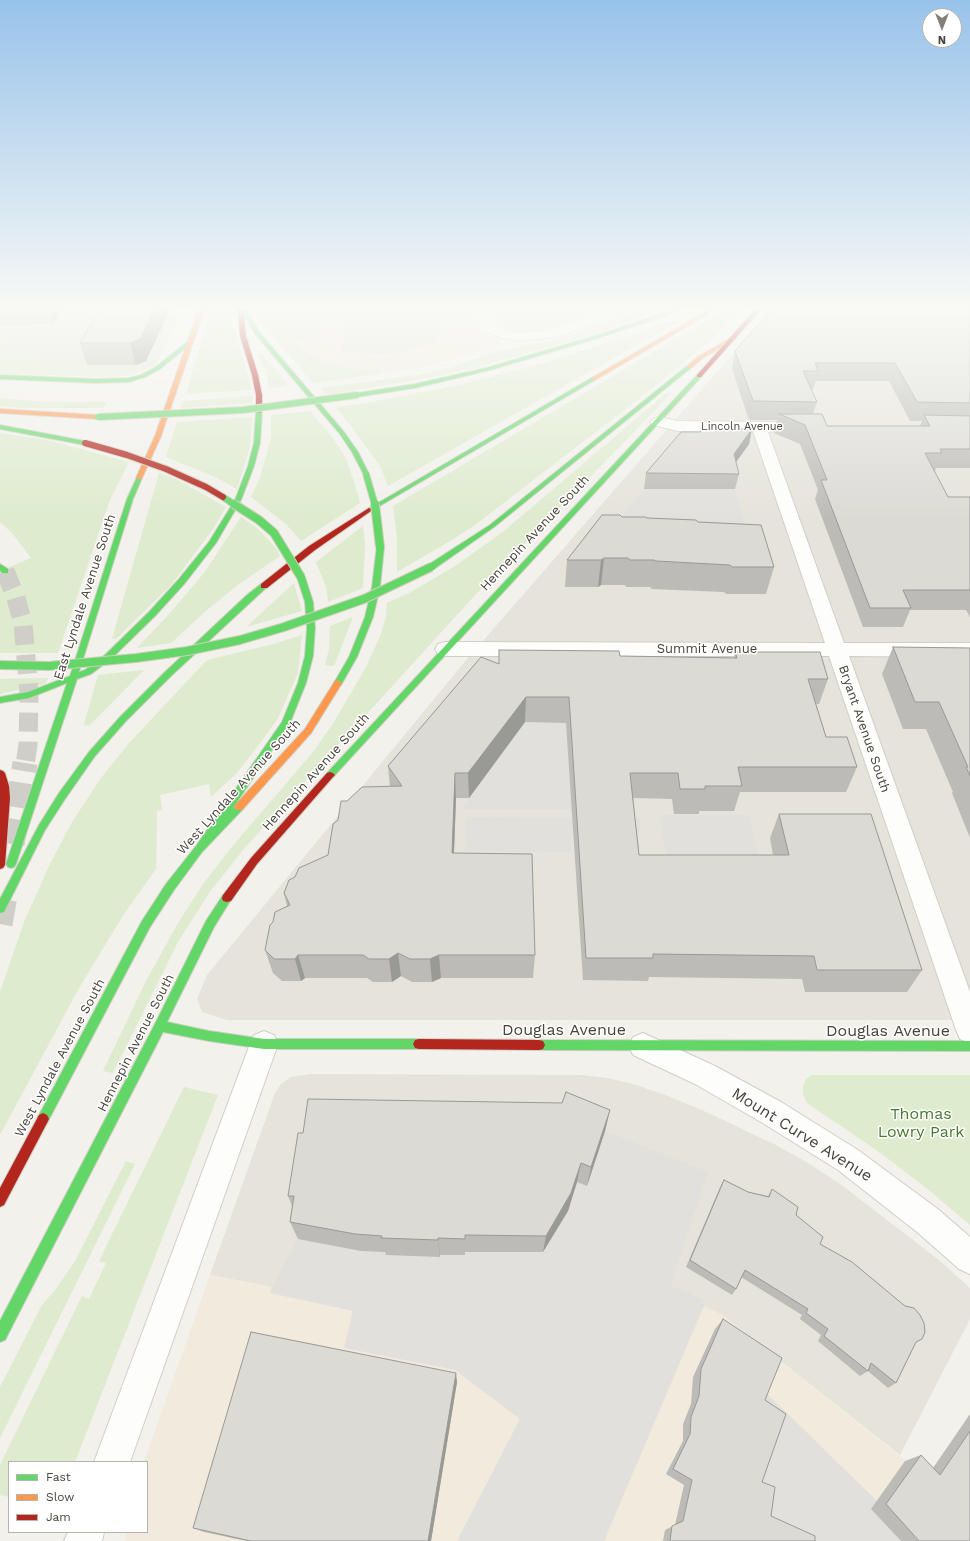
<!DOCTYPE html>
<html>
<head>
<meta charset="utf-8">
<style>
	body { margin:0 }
	#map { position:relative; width:970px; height:1541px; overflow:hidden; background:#f2f1ec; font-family:"Work Sans",sans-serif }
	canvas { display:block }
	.legend { position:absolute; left:8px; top:1461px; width:140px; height:72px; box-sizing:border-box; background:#fff; border:1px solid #b6b3af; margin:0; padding:5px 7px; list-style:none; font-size:12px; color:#484238 }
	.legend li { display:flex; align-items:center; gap:8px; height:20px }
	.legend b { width:20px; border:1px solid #b6b3af }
	.north { position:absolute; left:922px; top:8px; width:40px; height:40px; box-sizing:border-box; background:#fff; border:1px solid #b6b3af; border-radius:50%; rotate:180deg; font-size:11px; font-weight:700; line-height:16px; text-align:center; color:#484238 }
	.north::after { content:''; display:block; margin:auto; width:14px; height:18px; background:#847f77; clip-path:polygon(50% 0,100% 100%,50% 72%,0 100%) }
</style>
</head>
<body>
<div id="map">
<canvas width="970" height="1541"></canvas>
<ul class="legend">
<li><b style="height:5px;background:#63d668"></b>Fast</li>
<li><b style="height:5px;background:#ff974d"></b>Slow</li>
<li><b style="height:5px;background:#b3261e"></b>Jam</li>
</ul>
<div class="north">N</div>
</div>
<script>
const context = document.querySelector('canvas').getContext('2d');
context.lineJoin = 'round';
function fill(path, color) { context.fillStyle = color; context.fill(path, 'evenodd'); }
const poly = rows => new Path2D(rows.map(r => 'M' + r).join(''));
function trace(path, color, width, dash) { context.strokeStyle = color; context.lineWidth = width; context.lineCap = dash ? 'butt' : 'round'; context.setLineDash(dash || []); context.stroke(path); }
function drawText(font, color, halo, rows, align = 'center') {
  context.font = font + ' "Work Sans",sans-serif'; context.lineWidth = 3; context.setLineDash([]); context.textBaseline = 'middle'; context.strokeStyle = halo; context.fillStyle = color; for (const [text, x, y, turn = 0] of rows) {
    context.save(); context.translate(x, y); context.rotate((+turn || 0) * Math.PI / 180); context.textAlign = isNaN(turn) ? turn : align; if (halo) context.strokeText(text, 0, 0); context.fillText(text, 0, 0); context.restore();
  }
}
fill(poly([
	[0,305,109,305,103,316,179,316,156,365,131,375,77,376,0,373],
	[496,305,611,305,550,328,523,332,511,330,501,326,496,321],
	[770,311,970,317,970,1020,227,1020,202,1012,197,999,207,975,462,665],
	[311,1074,582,1075,607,1078,633,1084,668,1096,704,1111,776,1145,808,1163,843,1186,940,1261,970,1288,970,1319,900,1455,721,1314,460,1323,210,1275,275,1093,281,1084,291,1077]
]), '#e5e3da');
fill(poly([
	[251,305,473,305,472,320,474,326,503,344,420,368,313,383,260,322],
	[607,1261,721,1314,970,1512,952,1541,126,1541,125,1532,147,1532,147,1462,144,1462,210,1275,272,1287]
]), '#f1eadd');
fill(poly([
	[214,305,227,305,248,374,251,390,186,394,195,361],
	[251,305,272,305,286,331,300,347,311,356,325,363,342,368,381,371,381,373,313,383,260,322],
	[647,305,678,305,588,336,470,369,428,378,327,395,320,388,418,375,446,369,498,351,562,338,612,320],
	[733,305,746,305,711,340,658,384,475,525,450,541,397,572,397,537,393,506],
	[676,320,679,321,388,486,380,466,351,426,336,407,366,403,463,384,506,373,547,362],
	[12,336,2,349,37,349,36,364,144,364,144,370,131,375,112,377,0,373,0,337],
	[262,354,276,370,288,386,269,388,265,369,257,355],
	[666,393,671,394,477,593,243,850,209,893,178,942,113,1073,103,1071,146,981,178,923,203,884,230,849,313,752,334,722,366,667,381,634,386,616,387,603,411,592,455,566,504,531],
	[252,396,253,403,181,408,184,401],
	[0,398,34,401,107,402,104,408,21,408,0,406],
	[310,411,333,438,345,457,354,481,360,503,301,541,286,524,251,497,259,480,266,457,271,437,271,415],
	[252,417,250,447,237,489,213,476,166,457,177,422],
	[0,433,47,440,129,462,110,500,58,653,0,653,0,571,31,558,12,533,0,522],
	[159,473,178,480,226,507,213,529,172,584,116,639,112,639],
	[241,517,257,528,275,547,280,556,239,584,207,610,171,643,137,648,170,613,204,573],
	[363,526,365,544,363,588,328,602,326,587,316,562],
	[294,583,302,611,246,627],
	[353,617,334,666,325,665,329,649,330,626],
	[302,635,298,673,278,718,261,742,236,774,211,797,209,784,160,795,162,810,157,811,156,869,124,914,79,988,0,1135,0,992,24,922,49,866,72,822,101,778,130,742,207,660,274,644],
	[144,670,90,725,86,726,84,724,98,675],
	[48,678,45,684,0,694,0,679],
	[812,1075,970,1075,970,1225,930,1191,882,1154,807,1103,803,1094,803,1087,806,1079],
	[184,1087,218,1095,75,1462,9,1462,9,1497,0,1495,0,1465,82,1296,89,1299,106,1263,99,1261],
	[126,1161,135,1164,0,1438,0,1387,42,1305,56,1289,75,1261]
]), '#deebce');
fill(poly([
	[272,305,350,305,348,313,326,313,320,338,293,339,286,331],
	[351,312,436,312,439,320,440,331,435,339,426,345,401,352,380,354,341,351],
	[96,323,107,323,84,364,35,364,37,349,2,350,12,336,85,334],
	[644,489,735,489,745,524,617,523],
	[516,722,566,723,572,809,461,809,523,725],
	[660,815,749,815,763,875,668,870],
	[466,817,639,818,641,833,570,833,571,852,465,851],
	[605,1131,708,1172,670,1285,706,1301,604,1541,457,1541,520,1419,455,1370,344,1348,353,1311,270,1293,272,1287,298,1239,361,1251,387,1252,386,1255,440,1257,440,1255,465,1255,465,1252,543,1252,568,1211,577,1182,586,1186],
	[763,1390,877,1501,871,1509,901,1541,803,1541,760,1520,752,1487,755,1408]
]), '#e1e0dc');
trace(poly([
	[5,571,15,595,23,623,29,693,28,745,25,764]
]), '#d0cec8', 19, [19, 10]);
trace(poly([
	[12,844,25,763],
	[0,924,6,890]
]), '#d0cec8', 25, [25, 12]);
const street = poly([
	[477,305,489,305,490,319,495,325,508,331,519,333,550,330,615,305,633,305,632,308,558,337,519,341,499,337,485,331,476,320,477,305],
	[658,417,678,421,773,422,778,424,781,427,778,430,768,432,844,643,970,643,970,657,849,656,970,992,970,1043,960,1039,956,1030,829,656,445,656,438,654,435,649,438,644,445,642,825,643,753,431,678,431,653,425,650,422,653,419,658,417],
	[264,1031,274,1035,278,1044,130,1462,94,1462,250,1044,254,1035,264,1031],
	[643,1033,715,1066,781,1102,858,1150,939,1210,970,1237,970,1274,959,1269,917,1232,838,1170,761,1122,695,1084,633,1055,629,1046,633,1037,643,1033],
	[68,1532,104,1532,102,1541,64,1541,68,1532]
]);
const fast = poly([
	[238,305,244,305,260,333,344,432,358,452,369,474,368,475,364,475,352,452,340,434,256,335,238,305],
	[681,305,689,305,668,315,592,340,490,370,415,388,357,397,354,395,357,393,415,384,486,368,588,338,664,313,681,305],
	[188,341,193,342,160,369,145,377,129,382,96,383,0,379,0,375,96,379,129,378,141,375,156,367,188,341],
	[687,366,692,367,494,527,434,569,428,569,428,565,490,525,687,366],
	[697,375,702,376,333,777,327,777,325,775,327,773,697,375],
	[593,377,596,379,595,380,371,511,367,511,366,510,593,377],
	[259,409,262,411,260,443,254,466,241,500,216,543,185,583,155,616,111,659,91,674,77,679,16,864,14,867,11,868,8,867,6,864,67,683,29,698,0,703,0,697,28,692,70,676,127,499,137,477,141,477,142,478,133,499,79,672,85,670,105,655,149,612,179,579,209,542,235,500,248,466,254,443,256,411,259,409],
	[0,425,85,441,88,443,85,445,0,429,0,425],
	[377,545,383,545,384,547,380,587,373,617,357,657,341,685,335,685,334,683,349,657,365,617,372,587,377,545],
	[0,564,8,569,8,573,2,573,0,570,0,564],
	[298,575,301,575,305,577,313,602,315,628,313,656,306,683,290,723,233,808,239,803,242,804,244,807,242,810,202,852,174,890,150,927,47,1123,43,1125,39,1123,37,1119,39,1115,142,921,166,884,196,846,282,722,298,683,305,656,307,628,305,602,297,577,298,575],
	[261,584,267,584,268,586,171,676,126,721,95,756,65,799,45,830,4,912,0,913,0,899,39,825,59,793,89,752,120,717,165,672,247,595,261,584],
	[227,894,231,895,232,898,214,927,167,1022,209,1031,264,1039,419,1039,423,1040,425,1044,423,1048,419,1049,264,1049,209,1041,163,1032,5,1340,0,1342,0,1321,156,1022,206,921,223,895,227,894],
	[539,1040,970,1041,970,1051,539,1050,535,1049,533,1045,535,1041,539,1040]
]);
const slow = poly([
	[200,305,206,305,161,436,142,478,141,479,137,479,136,478,155,436,200,305],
	[717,305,724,305,595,380,590,379,717,305],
	[734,336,736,337,736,339,703,358,691,368,686,367,699,356,734,336],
	[0,409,98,415,101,417,98,419,0,413,0,409],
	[338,680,342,683,311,733,242,810,236,810,234,807,236,804,305,729,335,681,338,680]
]);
const jam = poly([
	[237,305,243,305,246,336,258,375,262,395,262,411,259,413,256,411,256,395,252,375,240,336,237,305],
	[759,305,765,305,701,377,697,377,697,375,759,305],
	[369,508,371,509,371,511,315,550,267,588,261,588,261,584,309,546,369,508],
	[0,770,3,771,5,773,9,786,10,798,5,865,3,868,0,869,0,770],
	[330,772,333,773,335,775,333,777,257,864,231,901,227,902,223,901,222,898,223,895,251,858,327,773,330,772],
	[419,1039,539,1040,543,1041,545,1045,543,1049,539,1050,419,1049,415,1048,413,1044,415,1040,419,1039],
	[43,1113,47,1115,49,1119,47,1123,4,1205,0,1207,0,1188,39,1115,43,1113]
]);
trace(street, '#d0ceca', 2);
trace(fast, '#d0cec4', 2);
trace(slow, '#d0cec4', 2);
trace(jam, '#d0cec4', 2);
fill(street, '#fdfdfc');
fill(fast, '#63d668');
fill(slow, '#ff974d');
fill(jam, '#b3261e');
const fastBridgeFar1 = poly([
	[98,417,243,410,357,395],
	[366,474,375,505],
	[223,497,235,505]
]);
const fastBridge = poly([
	[234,504,259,520,274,533,301,577],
	[375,504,380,547],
	[0,665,49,666,136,658,187,651,240,640,284,627,364,599,431,567]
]);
const jamBridge = poly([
	[85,443,127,455,166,469,206,487,223,497]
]);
trace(fastBridgeFar1, '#d3cdba', 8, []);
trace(fastBridge, '#d3cdba', 10, []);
trace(jamBridge, '#d3cdba', 8, []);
trace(fastBridgeFar1, '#63d668', 6);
trace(fastBridge, '#63d668', 8);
trace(jamBridge, '#b3261e', 6);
fill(poly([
	[0,305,172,305,146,361,136,365,87,365,80,343,100,309,62,309,53,324,0,325],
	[350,305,445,305,445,308,350,308],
	[970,308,970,468,936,468,935,472,948,497,970,497,970,617,966,610,910,610,903,627,863,627,815,499,818,490,800,444,774,433,777,420,749,420,732,369,735,351],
	[816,381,889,381,910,421,922,421,920,426,827,426,813,414,817,402,811,389,813,389],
	[752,429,749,444,736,462,739,474,735,489,644,489,646,473,700,432],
	[622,517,698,522,774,567,766,594,726,594,724,592,652,589,650,587,626,587,625,585,601,585,598,587,565,587,567,560],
	[893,647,970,648,970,838,952,793,953,792,926,729,903,729,882,674],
	[499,650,620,656,734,658,735,652,828,679,819,704,816,704,826,737,857,767,846,792,740,792,734,811,699,811,699,814,674,814,672,799,633,798,639,855,773,855,770,838,779,814,922,970,907,992,805,992,802,979,649,977,648,981,583,980,566,723,525,722,469,798,456,798,454,853,535,955,533,978,441,978,432,982,412,982,401,976,392,982,373,982,367,978,305,978,301,981,282,981,273,973,265,950,273,922,287,906,284,893,328,855,338,820,347,801,390,787,388,766,499,664],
	[610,1110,605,1131,587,1186,577,1182,568,1211,543,1252,465,1252,465,1255,440,1255,440,1257,386,1255,385,1252,361,1251,298,1239,290,1222,292,1206,288,1196],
	[724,1180,748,1192,768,1196,772,1189,796,1215,820,1244,916,1342,896,1383,888,1388,868,1371,860,1376,818,1341,821,1335,800,1319,802,1315,741,1277,736,1289,732,1295,686,1267,720,1187],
	[723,1319,765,1400,762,1482,771,1516,815,1541,663,1541,665,1530,675,1525,684,1485,666,1474,683,1441,683,1424,691,1404,693,1377,715,1329],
	[457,1382,431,1541,246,1541,204,1532,193,1528],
	[970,1414,970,1541,901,1541,871,1509,905,1461,921,1455,933,1468]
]), '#bcbbb7');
fill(poly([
	[47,305,60,305,62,309,53,324],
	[157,305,172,305,146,361,136,365,130,343],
	[752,429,749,444,731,469,734,454],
	[604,558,601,585,598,587,601,560],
	[526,697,525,722,469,798,468,773],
	[455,773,456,798,453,878,452,853],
	[398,953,401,976,392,982,389,959],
	[298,955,305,978,301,981,295,959],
	[439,955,441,978,432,982,430,959],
	[610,1110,605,1131,587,1186,591,1167],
	[581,1163,577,1182,568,1211,543,1252,546,1236],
	[438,1238,440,1255,440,1257,438,1240],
	[456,1373,457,1382,431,1541,428,1541]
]), '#999995');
const building = poly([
	[0,305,47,305,0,307,0,305],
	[102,305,157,305,140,339,130,343,80,343,102,305],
	[775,305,968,305,970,308,970,403,917,402,895,363,815,363,818,371,803,371,817,402,753,401,735,351,775,305],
	[779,414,822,414,827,426,930,426,924,415,970,416,970,449,940,449,942,453,925,453,948,497,970,497,970,590,903,590,911,608,870,608,821,480,827,480,805,425,779,414],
	[703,429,752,429,734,454,739,474,646,473,681,432,700,432,703,429],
	[602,515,620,515,622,517,645,517,647,518,696,520,698,522,761,525,774,567,732,567,730,565,656,561,654,560,630,560,628,558,604,558,601,560,567,560,602,515],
	[893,647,970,648,970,776,966,767,968,767,939,702,915,702,893,647],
	[499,650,619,651,620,656,737,658,735,652,820,652,828,679,808,679,826,737,847,737,857,767,738,767,742,786,705,786,705,789,680,789,678,773,630,773,639,855,789,855,779,814,871,814,922,970,817,970,814,956,653,954,653,958,586,958,569,697,526,697,468,773,455,773,452,853,532,854,535,955,439,955,430,959,410,959,398,953,389,959,369,959,363,955,298,955,295,959,274,959,265,950,270,925,273,922,275,912,290,905,284,893,289,880,295,877,299,868,328,855,333,824,338,820,341,801,347,801,362,787,402,786,388,766,481,657,499,664,499,650],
	[566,1092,610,1110,591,1167,581,1163,571,1193,546,1236,465,1235,465,1239,438,1238,438,1240,381,1238,382,1236,355,1234,290,1222,294,1196,288,1196,298,1133,303,1133,308,1099,562,1103,566,1092],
	[724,1180,748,1192,769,1197,772,1189,798,1207,796,1215,823,1237,820,1244,852,1262,905,1306,914,1308,920,1315,924,1323,925,1332,922,1339,916,1342,896,1383,871,1363,868,1371,824,1336,828,1329,806,1313,808,1309,745,1270,736,1289,690,1260,724,1180],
	[723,1319,782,1358,765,1400,786,1414,762,1482,775,1487,771,1516,815,1536,815,1541,670,1541,672,1526,683,1521,692,1480,673,1469,690,1434,691,1417,699,1396,701,1369,723,1319],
	[251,1332,456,1373,428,1541,251,1541,193,1528,251,1332],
	[970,1431,970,1541,919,1541,886,1504,921,1455,940,1475,970,1431]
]);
fill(building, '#dbdad5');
trace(building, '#999995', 1);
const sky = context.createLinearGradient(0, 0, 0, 521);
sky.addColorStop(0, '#98c3ea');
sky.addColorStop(0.59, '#f9f9f6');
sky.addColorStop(1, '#f9f9f600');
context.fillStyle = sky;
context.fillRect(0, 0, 970, 521);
drawText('11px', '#484238', '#fff', [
	["Lincoln Avenue",742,427]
]);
drawText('13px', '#484238', '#fff', [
	["Hennepin Avenue South",535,533,-47],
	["East Lyndale Avenue South",85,597,-72],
	["Summit Avenue",707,649],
	["Bryant Avenue South",864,729,71],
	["Hennepin Avenue South",316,772,-48],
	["West Lyndale Avenue South",239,787,-48],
	["Hennepin Avenue South",136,1043,-63],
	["West Lyndale Avenue South",60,1058,-62]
]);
drawText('16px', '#484238', '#fff', [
	["Douglas Avenue",564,1030],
	["Douglas Avenue",888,1031],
	["Mount Curve Avenue",802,1135,32]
]);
drawText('16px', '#47782e', '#fff', [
	["Thomas",921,1114],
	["Lowry Park",921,1132]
]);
</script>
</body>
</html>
